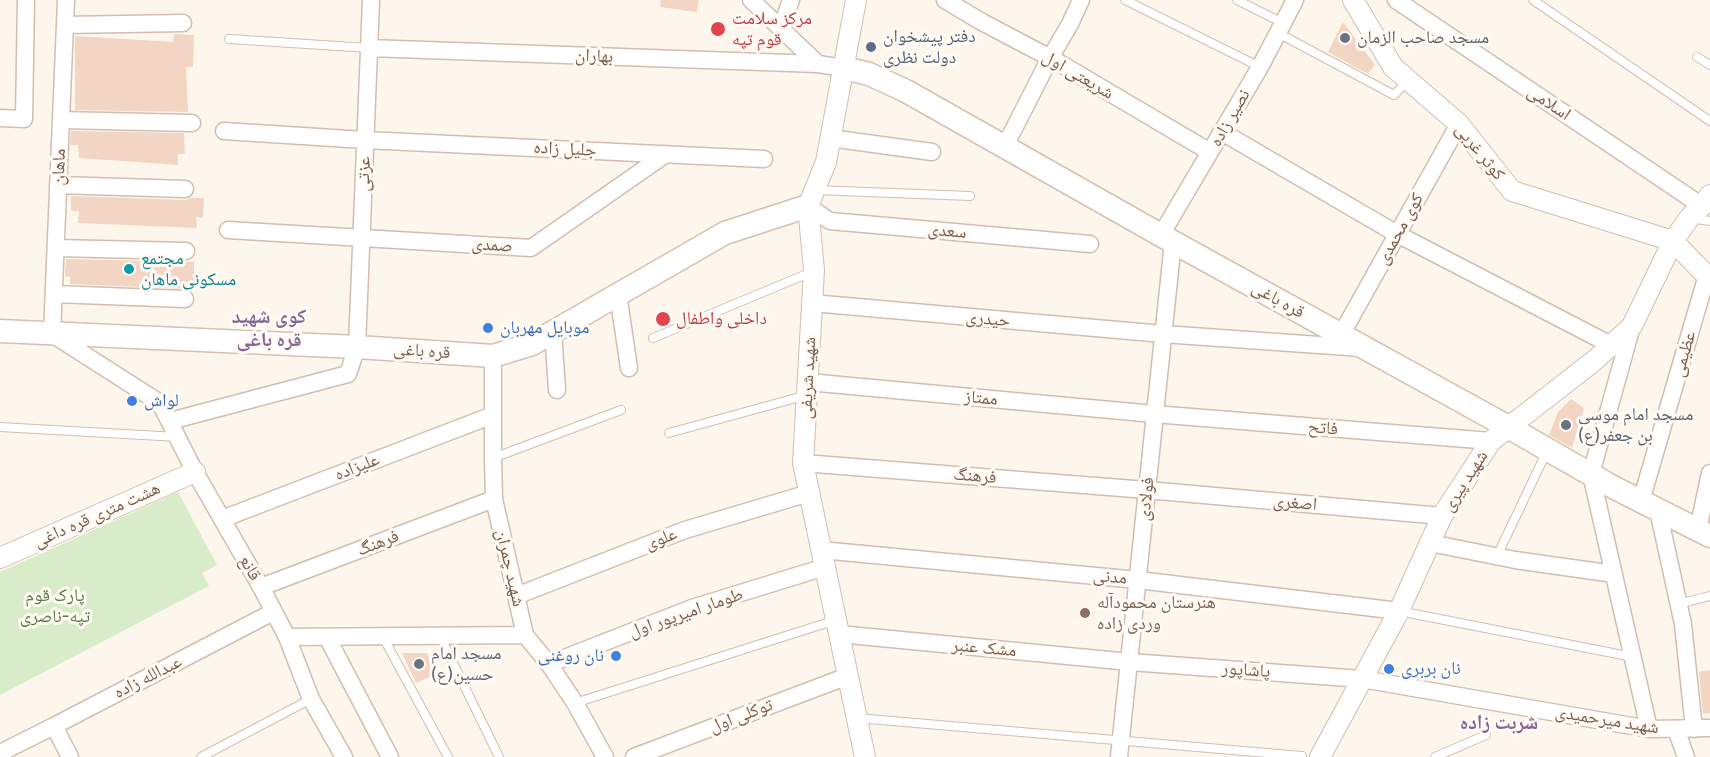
<!DOCTYPE html>
<html>
<head>
<meta charset="utf-8">
<style>
	body { margin:0 }
	canvas { display:block; background:#fdf6ec }
</style>
</head>
<body>
<canvas width="1710" height="757"></canvas>
<script>
const context = document.querySelector('canvas').getContext('2d');
context.lineJoin = 'round';
function fill(path, color) { context.fillStyle = color; context.fill(path, 'evenodd'); }
const poly = rows => new Path2D(rows.map(r => 'M' + r).join(''));
function trace(path, color, width, dash) { context.strokeStyle = color; context.lineWidth = width; context.lineCap = dash ? 'butt' : 'round'; context.setLineDash(dash || []); context.stroke(path); }
function drawText(font, color, halo, rows, align = 'center') {
  context.font = font + ' Cabin,"Noto Naskh Arabic",sans-serif'; context.lineWidth = 6; context.setLineDash([]); context.textBaseline = 'middle'; context.strokeStyle = halo; context.fillStyle = color; for (const [text, x, y, turn = 0] of rows) {
    context.save(); context.translate(x, y); context.rotate((+turn || 0) * Math.PI / 180); context.textAlign = isNaN(turn) ? turn : align; if (halo) context.strokeText(text, 0, 0); context.fillText(text, 0, 0); context.restore();
  }
}
fill(poly([
	[178,492,217,565,202,573,209,586,0,695,0,572]
]), '#d8ecc9');
fill(poly([
	[661,0,699,0,697,12,660,7],
	[1343,22,1375,65,1368,74,1328,52],
	[174,34,194,35,193,67,186,67,188,112,75,110,75,36,173,42],
	[71,131,184,133,185,154,178,154,178,165,79,158,78,145,70,145],
	[71,196,185,200,191,198,204,198,203,218,196,217,197,228,78,223,79,211,71,211],
	[66,259,194,262,194,282,187,282,188,289,70,284,70,277,65,276],
	[1571,399,1584,408,1572,448,1549,435,1558,412],
	[402,653,427,653,434,675,416,683],
	[1710,670,1710,713,1703,714,1699,672]
]), '#f3d5c3');
const service = poly([
	[1125,0,1260,67],
	[1237,0,1283,23],
	[1533,0,1710,121],
	[1278,33,1394,95,1408,80],
	[229,39,369,48],
	[1697,57,1710,65],
	[815,190,970,196],
	[1690,218,1710,221],
	[653,338,814,271],
	[0,427,178,437],
	[669,433,807,395],
	[493,458,621,410],
	[1497,556,1547,451],
	[1678,604,1710,596],
	[1399,611,1633,657],
	[440,636,499,757],
	[383,637,448,757],
	[575,703,836,620],
	[857,718,1302,756],
	[201,757,311,699],
	[1435,757,1486,735]
]);
const minor = poly([
	[66,0,52,334,160,403,195,472,261,587,287,637,311,699,344,757],
	[751,0,818,64,844,68],
	[945,0,982,22,1056,61,1210,152],
	[1396,0,1702,206],
	[65,25,183,23],
	[781,28,791,0],
	[369,48,818,64],
	[0,118,24,119,26,0],
	[61,120,192,123],
	[224,131,365,140,764,159],
	[1222,132,1397,234,1611,345],
	[830,138,932,152],
	[1005,146,1050,58,1070,24,1081,0],
	[58,185,185,189],
	[808,206,830,221,1090,244],
	[228,230,531,248,666,154],
	[1161,235,1260,67,1295,0],
	[56,248,186,251],
	[54,294,185,299],
	[618,294,629,368],
	[812,303,1163,334,1362,348],
	[1632,326,1591,474,1649,729],
	[553,331,557,390],
	[1341,335,1459,124],
	[493,356,493,458,494,499,525,635,549,664,575,703,605,757],
	[808,382,1154,414,1491,441],
	[170,421,348,374,357,347,371,0],
	[803,463,1147,490,1442,516],
	[1641,501,1707,275],
	[1658,510,1683,624,1694,729],
	[222,519,493,415],
	[1698,530,1710,473],
	[1430,543,1515,560,1614,574],
	[821,550,1138,580,1399,611],
	[261,587,494,499],
	[516,596,685,530,809,493],
	[839,634,1130,662,1362,679,1649,729,1710,728],
	[287,637,525,635],
	[327,637,390,757],
	[549,664,692,608,825,567],
	[1676,729,1686,757],
	[0,753,54,726],
	[70,757,54,726,273,612],
	[634,757,848,676],
	[1119,757,1173,242]
]);
const tertiary = poly([
	[856,0,826,162,808,206,814,270,803,463,865,757],
	[1353,0,1393,67,1459,124,1512,191,1673,241,1710,279],
	[0,558,195,472],
	[1320,757,1399,611,1442,516,1491,441,1595,360,1632,326,1673,241,1690,217,1702,206,1710,195]
]);
const secondary = poly([
	[844,68,869,74,906,91,1173,242,1510,428,1611,486,1710,536],
	[0,331,357,347,493,356,532,344,725,233,808,206]
]);
trace(service, '#d1beb0', 10);
trace(minor, '#d1beb0', 19);
trace(tertiary, '#d1beb0', 22);
trace(secondary, '#d6c0b0', 25);
trace(service, '#fff', 8);
trace(minor, '#fff', 16);
trace(tertiary, '#fff', 20);
trace(secondary, '#fff', 22);
for (const [x, y, r, color] of [
	[718,29,8,"#e0444e"],
	[1345,38,6,"#6b7280"],
	[871,47,6,"#5c6f8a"],
	[129,269,6,"#0f9aa8"],
	[663,319,8,"#e0444e"],
	[488,328,6,"#3f7fe0"],
	[132,401,6,"#3f7fe0"],
	[1566,425,6,"#6b7280"],
	[1085,613,6,"#8d6e63"],
	[616,656,6,"#3f7fe0"],
	[419,664,6,"#6b7280"],
	[1389,669,6,"#3f7fe0"]
]) { const dot = new Path2D(); dot.arc(x, y, r, 0, 2 * Math.PI); context.fillStyle = color; context.fill(dot); trace(dot, '#fffaf3', 2); }
drawText('18px', '#be3a42', '#fffaf3', [
	["مرکز سلامت",732,19],
	["قوم تپه",732,40],
	["داخلی واطفال",676,319]
], 'left');
drawText('18px', '#4e5e75', '#fffaf3', [
	["دفتر پیشخوان",883,37],
	["دولت نظری",883,58]
], 'left');
drawText('18px', '#5b616d', '#fffaf3', [
	["مسجد صاحب الزمان",1357,38],
	["مسجد امام موسی",1578,415],
	["بن جعفر(ع)",1578,436],
	["مسجد امام",431,654],
	["حسین(ع)",431,675]
], 'left');
drawText('18px', '#7a5c4d', '#fffaf3', [
	["بهاران",594,56,2],
	["شریعتی اول",1078,75,30],
	["اسلامی",1549,103,34],
	["نصیر زاده",1230,118,-60],
	["جلیل زاده",565,149,3],
	["کوثر غربی",1480,152,51],
	["ماهان",59,167,-88],
	["عزتی",364,174,-88],
	["کوی محمدی",1400,229,-61],
	["سعدی",947,231,5],
	["صمدی",492,245,3],
	["قره باغی",1278,300,29],
	["حیدری",988,319,5],
	["قره باغی",422,351,4],
	["عظیمی",1684,354,-74],
	["شهید شریفى",808,378,-87],
	["ممتاز",981,398,5],
	["فاتح",1323,428,5],
	["علیزاده",357,467,-21],
	["فرهنگ",975,476,5],
	["شهید پیری",1465,481,-57],
	["فولادی",1146,499,-84],
	["اصغری",1295,503,5],
	["هشت متری قره داغی",97,515,-24],
	["علوی",661,539,-21],
	["فرهنگ",378,543,-21],
	["قانع",250,568,60],
	["شهید چمران",510,568,77],
	["مدنی",1110,577,5],
	["طومار امیرپور اول",686,613,-19],
	["مشک عنبر",984,648,5],
	["پاشاپور",1246,670,4],
	["عبدالله زاده",148,677,-27],
	["توکلی اول",741,716,-21],
	["شهید میرحمیدی",1607,720,9]
]);
drawText('18px', '#0d838f', '#fffaf3', [
	["مجتمع",141,259],
	["مسکونی ماهان",141,280]
], 'left');
drawText('18px', '#366cbe', '#fffaf3', [
	["موبایل مهربان",500,328],
	["لواش",144,401],
	["نان روغنی",604,656,"right"],
	["نان بربری",1401,669]
], 'left');
drawText('18px', '#537a41', '#fffaf3', [
	["پارک قوم",55,596],
	["تپه-ناصری",55,617]
]);
drawText('18px', '#785e54', '#fffaf3', [
	["هنرستان محمودآله",1097,603],
	["وردی زاده",1097,624]
], 'left');
drawText('bold 20px', '#846695', '#fffaf3', [
	["کوی شهید",269,317],
	["قره باغی",269,340],
	["شربت زاده",1499,723]
]);
</script>
</body>
</html>
